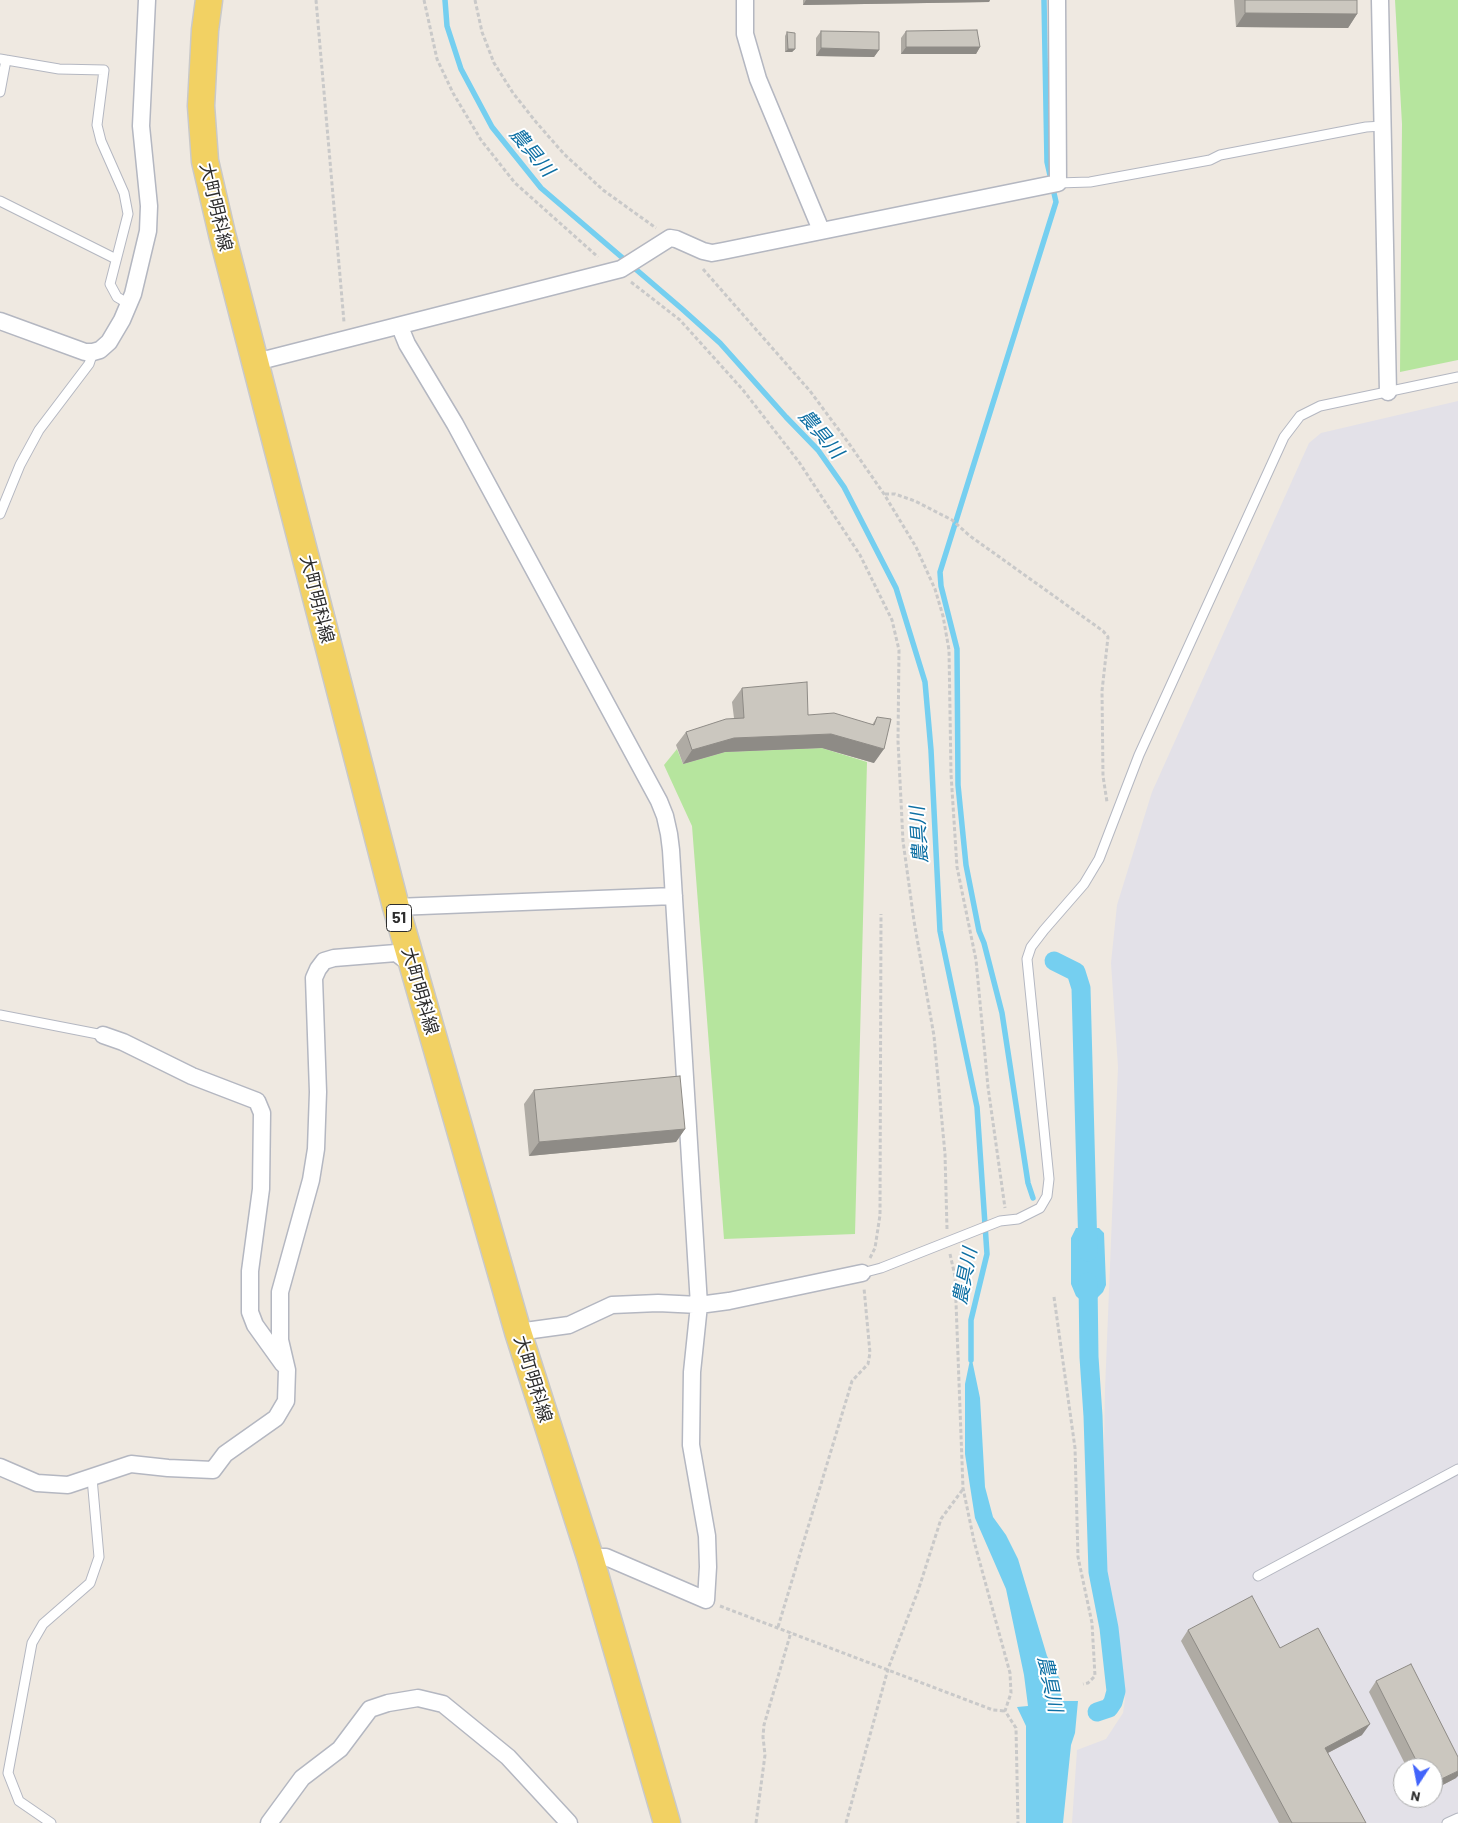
<!DOCTYPE html>
<html>
<head>
<meta charset="utf-8">
<style>
	body { margin:0 }
	#map { position:relative; width:1458px; height:1823px; overflow:hidden; background:#efe9e1; font-family:Barlow,sans-serif }
	canvas { display:block }
	.north { position:absolute; left:1393px; top:1758px; width:50px; height:50px; box-sizing:border-box; background:#fff; border:1px solid #ababab; border-radius:50%; rotate:191deg; font-size:14px; font-weight:700; line-height:20px; text-align:center; color:#2e2e2e }
	.north::after { content:''; display:block; margin:auto; width:18px; height:22px; background:#4264fb; clip-path:polygon(50% 0,100% 100%,50% 72%,0 100%) }
</style>
</head>
<body>
<div id="map">
<canvas width="1458" height="1823"></canvas>
<div class="north">N</div>
</div>
<script>
const context = document.querySelector('canvas').getContext('2d');
context.lineJoin = 'round';
function fill(path, color) { context.fillStyle = color; context.fill(path, 'evenodd'); }
const poly = rows => new Path2D(rows.map(r => 'M' + r).join(''));
function trace(path, color, width, dash) { context.strokeStyle = color; context.lineWidth = width; context.lineCap = dash ? 'butt' : 'round'; context.setLineDash(dash || []); context.stroke(path); }
function drawText(font, color, halo, rows, align = 'center') {
  context.font = font + ' Barlow,"Noto Sans JP",sans-serif'; context.lineWidth = 4; context.setLineDash([]); context.textBaseline = 'middle'; context.strokeStyle = halo; context.fillStyle = color; for (const [text, x, y, turn = 0] of rows) {
    context.save(); context.translate(x, y); context.rotate((+turn || 0) * Math.PI / 180); context.textAlign = isNaN(turn) ? turn : align; if (halo) context.strokeText(text, 0, 0); context.fillText(text, 0, 0); context.restore();
  }
}
fill(poly([
	[1458,401,1458,1823,1072,1823,1077,1750,1106,1739,1123,1713,1125,1699,1102,1557,1105,1390,1118,1067,1111,963,1117,905,1152,792,1309,443,1321,433],
	[1403,1768,1433,1768,1433,1798,1403,1798]
]), '#e3e1e8');
fill(poly([
	[1395,0,1458,0,1458,360,1400,372,1402,124],
	[822,748,867,762,855,1234,724,1239,692,826,664,765,677,749,683,764,725,752]
]), '#b6e59e');
fill(poly([
	[1076,1228,1099,1228,1104,1233,1106,1285,1103,1292,1088,1307,1076,1296,1071,1284,1071,1238],
	[971,1355,980,1398,985,1487,993,1517,1006,1535,1018,1559,1047,1656,1060,1679,1061,1701,1078,1701,1075,1733,1071,1745,1063,1823,1026,1823,1026,1726,1017,1707,1028,1706,1024,1675,1006,1589,975,1518,965,1454,965,1384]
]), '#75cff0');
trace(poly([
	[445,0,447,26,461,69,492,127,541,188,681,308,720,343,786,417,818,450,844,487,896,588,925,682,931,750,940,931,977,1107,987,1254,971,1320,971,1360],
	[1033,1198,1028,1183,1002,1013,984,943,979,931,966,865,958,785,957,649,941,586,940,572,1056,202,1047,162,1044,0]
]), '#75cff0', 5.5);
trace(poly([
	[1054,961,1076,972,1081,988,1088,1252],
	[1088,1282,1089,1357,1093,1416,1098,1572,1109,1628,1116,1691,1113,1702,1109,1708,1097,1712]
]), '#75cff0', 19);
const service = poly([
	[0,59,59,69,104,70,97,125,101,141,124,193,128,214,110,284,117,297,129,304],
	[0,92,6,60],
	[1058,183,1090,182,1210,160,1220,155,1366,127,1383,126],
	[0,201,116,259],
	[0,514,20,465,39,430,89,364,93,352],
	[0,1015,103,1035],
	[862,1273,881,1268,1000,1221,1018,1219,1040,1208,1047,1196,1049,1179,1027,959,1031,947,1044,930,1084,884,1099,859,1139,755,1284,437,1300,416,1320,406,1458,377],
	[1258,1576,1458,1469],
	[51,1823,19,1801,8,1773,32,1643,43,1624,90,1583,99,1557,92,1478],
	[1447,1823,1458,1818]
]);
const minor = poly([
	[745,0,745,34,758,79,821,230],
	[1380,0,1388,392],
	[0,321,85,352,93,352,100,350,109,342,122,320,133,294,148,231,149,206,141,126,147,0],
	[400,327,407,344,455,424,659,801,665,816,669,834,671,850,699,1305,692,1372,691,1445,707,1536,708,1567,706,1600,606,1557,590,1557],
	[256,362,621,269,670,238,676,239,703,251,712,253,723,251,1058,183,1057,0],
	[396,907,674,896],
	[103,1035,123,1042,192,1076,257,1101,262,1113,261,1189,250,1271,250,1312,255,1325,283,1364],
	[518,1332,569,1325,612,1305,658,1303,699,1305,729,1301,862,1273],
	[0,1467,37,1483,68,1485,131,1464,168,1468,213,1470,225,1454,276,1418,286,1401,287,1370,280,1340,280,1292,311,1180,316,1149,318,1092,314,978,318,969,324,961,334,958,396,953,413,966],
	[269,1823,302,1778,340,1749,370,1709,388,1703,418,1698,443,1704,508,1757,569,1823]
]);
const primary = poly([
	[209,0,205,30,201,106,205,161,222,234,396,907,518,1332,590,1557,667,1823]
]);
trace(service, '#b4b7c1', 11);
trace(minor, '#b4b7c1', 19);
trace(primary, '#c9c9c9', 29);
trace(poly([
	[316,0,344,322],
	[424,0,437,59,453,93,481,140,515,183,598,257],
	[475,0,482,32,494,63,513,93,536,122,564,154,603,190,656,228],
	[703,269,810,391,850,445,884,494,916,547,935,589,943,616,949,650,951,774,957,867,976,960,988,1087,1005,1208],
	[631,282,680,320,743,390,799,462,860,555,892,620,899,650,898,741,903,841,914,921,934,1036,945,1154,947,1229],
	[885,494,895,494,915,501,952,520,970,536,1103,631,1108,637,1102,691,1103,776,1107,802],
	[950,1254,955,1276,963,1488,974,1541,1010,1673,1011,1693,1005,1711,1016,1728,1018,1823],
	[870,1258,875,1248,880,1215,881,914],
	[1054,1297,1075,1448,1078,1557,1092,1623,1095,1676,1088,1683,1083,1684],
	[720,1606,993,1710,1005,1711],
	[778,1627,852,1381,868,1364,870,1353,864,1288],
	[756,1823,765,1755,763,1737,764,1725,791,1632],
	[846,1823,888,1669,918,1591,941,1519,963,1489]
]), '#c9c9c9', 3, [4, 2.5]);
trace(service, '#fff', 9);
trace(minor, '#fff', 16);
trace(primary, '#f2d163', 26);
fill(poly([
	[803,0,990,0,989,2,803,5],
	[1234,0,1357,0,1357,14,1348,28,1236,27],
	[821,31,879,50,874,57,816,56,816,38],
	[906,31,980,47,976,54,901,54,901,38],
	[787,32,795,49,792,52,785,52,785,36],
	[742,688,808,715,872,725,877,717,874,763,822,748,725,752,683,764,676,745,686,732,734,718,732,702],
	[534,1090,685,1129,676,1142,529,1156,524,1104],
	[1188,1630,1280,1648,1362,1735,1328,1753,1366,1823,1279,1823,1181,1641],
	[1376,1681,1456,1778,1433,1790,1433,1768,1407,1768,1369,1692]
]), '#afaba4');
fill(poly([
	[806,0,990,0,989,2,803,5],
	[1245,13,1357,14,1348,28,1236,27],
	[906,47,980,47,976,54,901,54],
	[821,48,879,50,874,57,816,56],
	[788,49,795,49,792,52,785,52],
	[831,734,884,749,874,763,822,748,725,752,683,764,692,750,734,738],
	[685,1129,676,1142,529,1156,539,1142],
	[1370,1724,1362,1735,1318,1758,1325,1748],
	[1458,1771,1458,1776,1456,1778,1433,1790,1433,1783]
]), '#8e8b86');
const building = poly([
	[1245,0,1357,0,1357,14,1245,13,1245,0],
	[977,30,980,47,906,47,906,31,977,30],
	[821,31,879,32,879,50,821,48,821,31],
	[787,32,795,33,795,49,788,49,787,32],
	[807,682,808,715,834,713,874,725,877,717,891,719,884,749,831,734,734,738,692,750,686,732,726,719,744,718,742,688,807,682],
	[680,1076,685,1129,539,1142,534,1090,680,1076],
	[1252,1596,1280,1648,1318,1628,1370,1724,1325,1748,1366,1823,1292,1823,1188,1630,1252,1596],
	[1411,1664,1458,1757,1458,1771,1433,1783,1433,1768,1420,1768,1376,1681,1411,1664]
]);
fill(building, '#cbc7bf');
trace(building, '#8e8b86', 1);
for (const [x, y, w] of [
	[399,918,25]
]) { const box = new Path2D(); box.roundRect(x - w / 2, y - 13.5, w, 27, 4); context.fillStyle = '#fff'; context.fill(box); trace(box, '#2e2e2e', 1); }
drawText('bold 16px', '#2e2e2e', null, [
	["51",399,918]
]);
drawText('18px', '#2e2e2e', '#fff', [
	["大町明科線",216,207,77],
	["大町明科線",317,599,76],
	["大町明科線",420,991,74],
	["大町明科線",533,1379,73]
]);
drawText('italic 19px', '#0d6fa3', '#fff', [
	["農具川",532,152,50],
	["農具川",821,434,50],
	["農具川",919,835,-94],
	["農具川",965,1276,-79],
	["農具川",1050,1684,78]
]);
</script>
</body>
</html>
